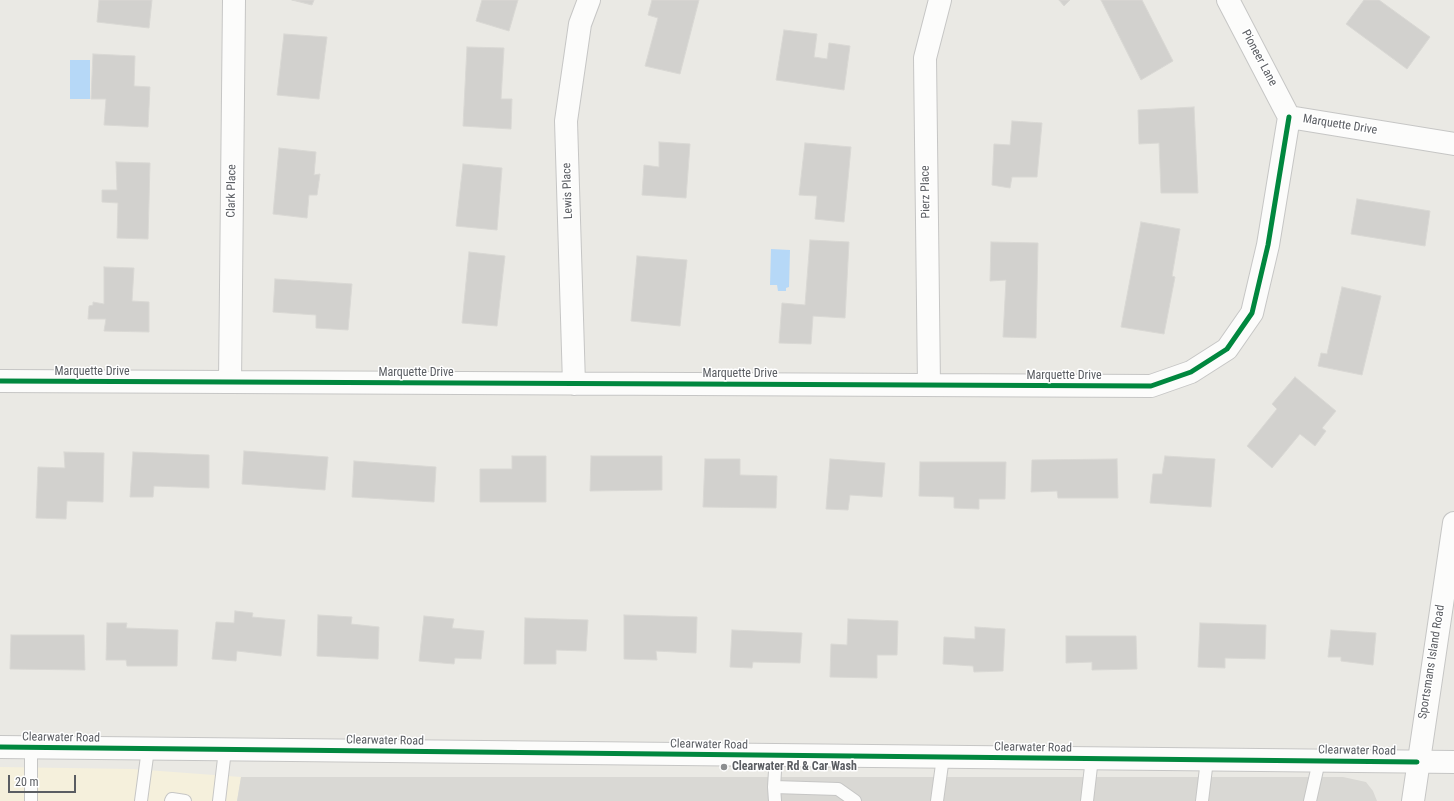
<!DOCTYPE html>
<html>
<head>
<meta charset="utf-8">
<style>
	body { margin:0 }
	#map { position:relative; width:1454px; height:801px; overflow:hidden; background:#eae9e4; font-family:"Roboto Condensed",sans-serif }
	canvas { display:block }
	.scale { position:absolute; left:8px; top:775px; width:68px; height:18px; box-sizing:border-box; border:2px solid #5a5d62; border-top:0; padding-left:5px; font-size:12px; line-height:14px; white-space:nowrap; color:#5a5d62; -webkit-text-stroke:3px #fff; paint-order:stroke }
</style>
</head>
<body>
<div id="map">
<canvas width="1454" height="801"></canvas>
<div class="scale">20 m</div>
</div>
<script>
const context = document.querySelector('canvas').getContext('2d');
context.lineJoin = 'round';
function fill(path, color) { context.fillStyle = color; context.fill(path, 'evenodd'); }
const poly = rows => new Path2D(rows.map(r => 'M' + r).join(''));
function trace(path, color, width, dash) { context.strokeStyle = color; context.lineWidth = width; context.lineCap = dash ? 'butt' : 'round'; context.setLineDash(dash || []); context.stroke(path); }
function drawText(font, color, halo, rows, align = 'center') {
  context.font = font + ' "Roboto Condensed",sans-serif'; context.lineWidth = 3; context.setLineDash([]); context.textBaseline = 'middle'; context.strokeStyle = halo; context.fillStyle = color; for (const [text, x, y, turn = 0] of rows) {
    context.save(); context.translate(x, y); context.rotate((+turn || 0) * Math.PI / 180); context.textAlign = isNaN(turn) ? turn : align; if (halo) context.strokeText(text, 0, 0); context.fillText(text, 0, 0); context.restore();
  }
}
fill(poly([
	[0,767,133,769,241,777,237,801,0,801]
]), '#f5f0dc');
fill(poly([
	[241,777,1343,777,1366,782,1373,791,1377,801,237,801]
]), '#d9d8d4');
fill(poly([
	[70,60,90,60,90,99,70,99],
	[771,249,790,250,789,287,786,288,786,291,778,291,777,285,770,285]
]), '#b6d8f7');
const building = poly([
	[99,0,152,0,149,28,97,22,99,0],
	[292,0,314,0,312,5,292,0],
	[482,0,518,0,509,31,476,21,482,0],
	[652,0,699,0,680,74,645,66,658,18,648,15,652,0],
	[1059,0,1070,0,1064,6,1059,0],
	[1101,0,1142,0,1173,61,1141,80,1101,0],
	[1364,0,1379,0,1430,37,1407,69,1346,24,1364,0],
	[784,30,817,34,814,57,827,59,829,43,850,46,844,90,776,80,784,30],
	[284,34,327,37,319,99,277,95,284,34],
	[467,47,504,48,501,99,512,99,511,129,463,126,467,47],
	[93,54,135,56,134,86,150,87,148,127,104,125,106,99,91,99,93,54],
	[1194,107,1198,193,1161,193,1159,143,1139,144,1138,110,1194,107],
	[1012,121,1042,123,1037,177,1012,177,1010,188,992,185,994,144,1010,145,1012,121],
	[659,142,690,144,686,198,642,195,644,165,659,167,659,142],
	[805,143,851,147,844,222,815,219,817,196,799,195,805,143],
	[279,148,316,152,314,175,320,174,317,195,309,195,307,218,273,214,279,148],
	[116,162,150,163,148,239,117,238,118,203,102,202,102,190,117,190,116,162],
	[463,164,502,168,497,230,456,226,463,164],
	[1357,199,1430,211,1425,246,1351,234,1357,199],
	[1141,222,1180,229,1172,276,1175,277,1164,334,1121,327,1141,222],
	[810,240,849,242,845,318,813,316,811,344,779,343,782,303,805,305,810,240],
	[991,242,1038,243,1036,338,1003,337,1006,280,990,281,991,242],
	[469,252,505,256,497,326,462,323,469,252],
	[637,256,687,260,680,326,631,321,637,256],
	[104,267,134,268,132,301,149,302,149,332,104,331,106,319,88,319,89,306,93,305,93,302,104,304,104,267],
	[275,279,352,284,348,330,316,328,316,315,273,312,275,279],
	[1342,287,1381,296,1362,375,1318,366,1321,353,1327,354,1342,287],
	[1295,377,1336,411,1322,428,1326,431,1315,446,1300,434,1272,468,1247,446,1277,409,1272,404,1295,377],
	[244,451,328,457,325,490,242,484,244,451],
	[64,452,104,453,103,502,67,501,66,519,36,518,38,467,65,468,64,452],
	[133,452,209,455,209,488,154,486,153,497,130,497,133,452],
	[512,456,546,456,546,502,480,502,480,469,512,469,512,456],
	[591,456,662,456,662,490,590,491,591,456],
	[1165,456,1215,459,1211,507,1150,503,1153,474,1162,474,1165,456],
	[705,459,740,459,740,475,777,476,776,508,703,507,705,459],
	[830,459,885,463,882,497,850,495,848,510,826,509,830,459],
	[1117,459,1118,498,1058,498,1057,491,1031,492,1032,460,1117,459],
	[354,461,436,467,434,502,352,497,354,461],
	[920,462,1006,462,1005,499,979,499,979,509,954,508,954,497,919,496,920,462],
	[235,611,253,613,252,617,285,620,281,656,237,651,236,661,212,659,216,622,234,623,235,611],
	[318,615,352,617,351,624,379,627,378,659,317,656,318,615],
	[624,615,697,617,696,653,656,651,657,660,624,659,624,615],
	[424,616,454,619,452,628,484,631,481,659,455,658,454,664,419,661,424,616],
	[525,618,588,620,586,651,556,650,556,664,524,664,525,618],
	[848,619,898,621,897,655,877,655,877,678,830,677,831,644,847,645,848,619],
	[107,623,127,623,126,628,178,630,177,666,127,666,126,660,106,660,107,623],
	[1200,623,1266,625,1265,659,1225,658,1225,668,1198,667,1200,623],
	[975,627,1005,629,1003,671,974,672,973,666,943,664,944,637,975,639,975,627],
	[732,630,802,633,800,663,753,662,752,668,730,667,732,630],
	[1331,630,1376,633,1373,665,1341,661,1341,657,1328,657,1331,630],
	[11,635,84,635,85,670,10,669,11,635],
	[1066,636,1136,636,1137,669,1092,670,1092,662,1066,663,1066,636]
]);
fill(building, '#d2d1ce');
trace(building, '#d9d8d4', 1);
const service = poly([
	[774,787,776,755],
	[31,801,31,748],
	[141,801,148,749],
	[171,801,172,799,185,801],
	[219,801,225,750],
	[775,801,774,787,838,789,855,801],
	[937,801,943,757],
	[1087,801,1092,758],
	[1202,801,1207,760],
	[1310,801,1319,761]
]);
const minor = poly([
	[1228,0,1289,117],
	[1289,117,1454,144],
	[0,381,1151,386,1191,372,1227,349,1252,313,1268,245,1289,117],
	[230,382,234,0],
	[574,384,566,121,580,24,589,0],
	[929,385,925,58,940,0],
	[1413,801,1454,523]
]);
const tertiary = poly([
	[0,747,1454,762]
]);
trace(service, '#c6c6c5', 14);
trace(minor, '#c6c6c5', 24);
trace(tertiary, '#c6c6c5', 24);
trace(service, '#fcfcfb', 12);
trace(minor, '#fcfcfb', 22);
trace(tertiary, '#fcfcfb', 22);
trace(poly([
	[0,381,1151,386,1191,372,1227,349,1252,313,1268,245,1289,117],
	[0,747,1417,762]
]), '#00873e', 5);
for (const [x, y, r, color] of [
	[724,767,4,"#8c8e90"]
]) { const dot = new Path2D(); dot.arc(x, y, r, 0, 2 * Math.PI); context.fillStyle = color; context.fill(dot); trace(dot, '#fff', 1.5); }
drawText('12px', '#5a5d62', '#fff', [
	["Pioneer Lane",1259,58,62],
	["Marquette Drive",1340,125,9],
	["Clark Place",232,191,-89],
	["Lewis Place",568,191,-92],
	["Pierz Place",926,192,-91],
	["Marquette Drive",92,372],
	["Marquette Drive",416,373],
	["Marquette Drive",740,374],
	["Marquette Drive",1064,376],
	["Sportsmans Island Road",1432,662,-81],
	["Clearwater Road",61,738,1],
	["Clearwater Road",385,741,1],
	["Clearwater Road",709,745,1],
	["Clearwater Road",1033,748,1],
	["Clearwater Road",1357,751,1]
]);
drawText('bold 12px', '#5a5d62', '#fff', [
	["Clearwater Rd & Car Wash",732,767]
], 'left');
</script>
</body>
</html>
